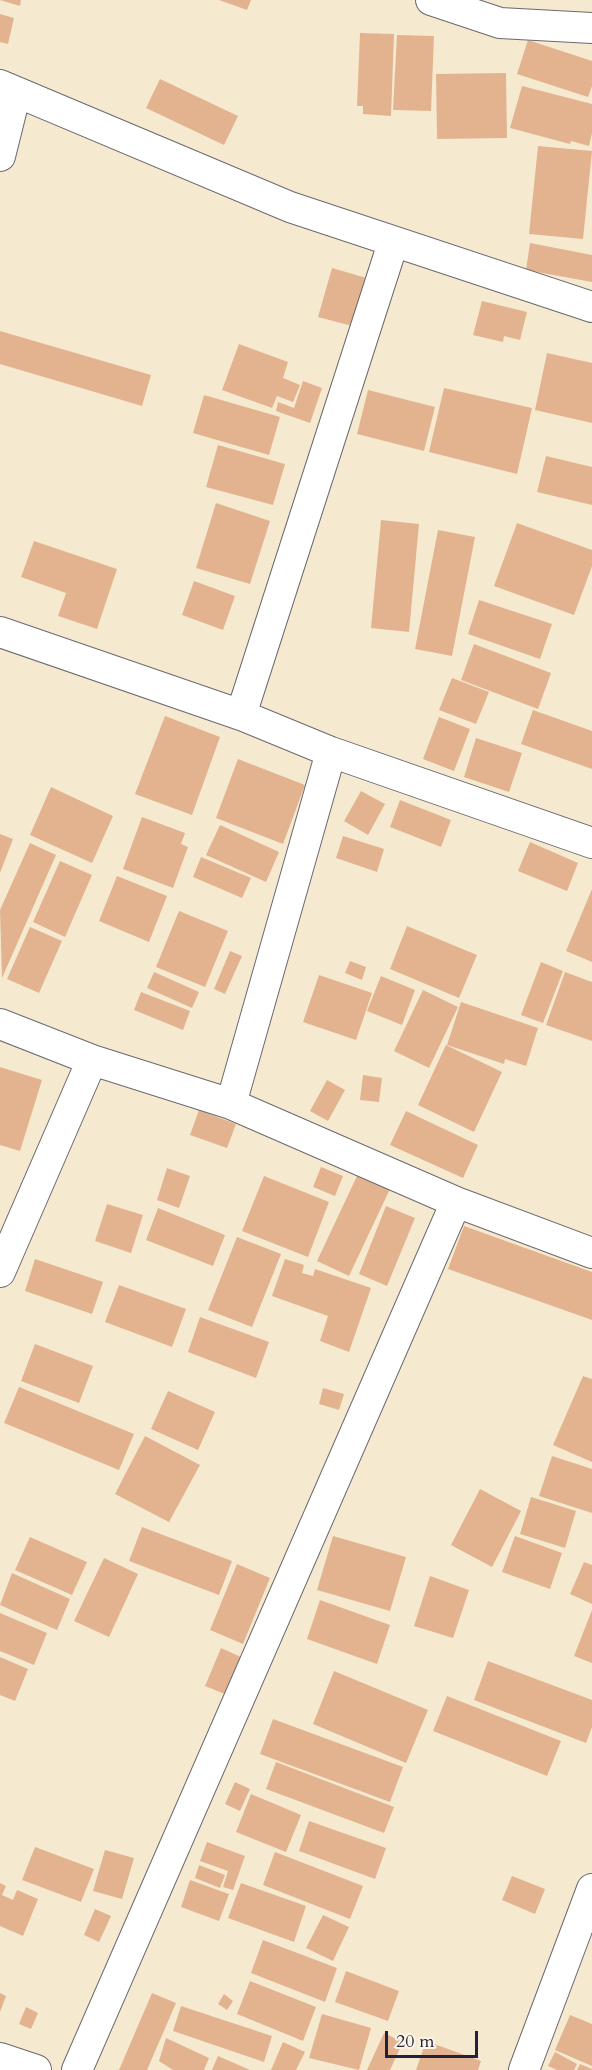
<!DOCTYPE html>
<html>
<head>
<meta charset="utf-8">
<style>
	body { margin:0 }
	#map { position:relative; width:592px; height:2070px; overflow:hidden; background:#f5ead0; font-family:Cardo,serif }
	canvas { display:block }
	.scale { position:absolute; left:385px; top:2031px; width:93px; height:27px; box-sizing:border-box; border:3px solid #22223b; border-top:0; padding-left:8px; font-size:18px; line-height:21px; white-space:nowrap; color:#22223b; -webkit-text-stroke:4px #fcf5e5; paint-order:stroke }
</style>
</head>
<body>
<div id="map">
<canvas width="592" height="2070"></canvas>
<div class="scale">20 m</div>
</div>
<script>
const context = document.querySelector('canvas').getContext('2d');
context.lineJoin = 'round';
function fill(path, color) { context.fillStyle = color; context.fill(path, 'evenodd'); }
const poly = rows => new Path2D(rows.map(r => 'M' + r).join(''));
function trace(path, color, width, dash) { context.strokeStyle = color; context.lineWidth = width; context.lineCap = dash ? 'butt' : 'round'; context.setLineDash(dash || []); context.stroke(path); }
fill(poly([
	[0,0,21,0,20,6],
	[219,0,251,0,247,10],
	[0,14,14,18,8,44,0,42],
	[360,33,394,34,391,116,363,114,363,106,357,106],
	[397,35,434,36,431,111,393,110],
	[528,40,592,61,592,86,588,97,517,74],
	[506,73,507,138,437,139,436,74],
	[160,79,238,116,224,145,146,108],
	[522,86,592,104,592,133,589,146,571,141,570,144,510,128],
	[538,146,592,151,583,239,529,234],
	[530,243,592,255,592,282,526,270],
	[332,268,370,279,356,327,318,317],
	[482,301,527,312,520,340,504,336,503,342,473,335],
	[0,331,151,375,142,406,0,364],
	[239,344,288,362,283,378,300,385,293,402,277,396,272,408,222,390],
	[547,353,592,363,592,423,535,410],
	[303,381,322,388,310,423,276,411,278,402,294,408],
	[444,388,532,408,517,474,429,452],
	[368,390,435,407,424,451,357,434],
	[204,395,280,417,269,455,193,433],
	[218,445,285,464,273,505,206,487],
	[546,456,592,467,592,505,537,492],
	[216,503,270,521,250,584,196,568],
	[381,520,419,524,409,632,371,628],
	[517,523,592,550,592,566,574,615,494,586],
	[438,530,475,537,452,656,415,649],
	[34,541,117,569,97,629,58,616,66,593,21,577],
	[194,581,235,596,223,630,182,615],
	[479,600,552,624,540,659,468,634],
	[474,644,551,673,538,709,461,680],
	[452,678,489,692,476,724,439,710],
	[533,710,592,731,592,769,521,744],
	[165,716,220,737,192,815,135,794],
	[439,717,470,729,454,771,423,759],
	[476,738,522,753,509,792,464,777],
	[238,759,305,785,283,844,216,818],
	[51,787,113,816,92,863,30,835],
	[361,791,385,804,368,835,344,821],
	[400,800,451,820,441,847,390,827],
	[142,817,185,833,181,844,188,847,173,888,123,869],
	[220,825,279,852,266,882,206,855],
	[0,834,13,839,0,873],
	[343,836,384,849,377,872,336,858],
	[530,842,578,863,567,891,518,871],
	[30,843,56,855,2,978,0,910],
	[201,857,251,878,242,898,193,877],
	[60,861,92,875,65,937,33,922],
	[117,876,167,896,149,942,99,921],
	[592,889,592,962,566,951],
	[179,911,228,931,205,987,156,967],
	[407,926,477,955,459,998,390,969],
	[30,927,62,941,39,993,7,979],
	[230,951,242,956,225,994,214,989],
	[350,961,366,967,362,980,345,973],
	[541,962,563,971,543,1023,521,1015],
	[154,972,199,992,192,1008,147,988],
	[565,972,592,982,592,1041,546,1025],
	[319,975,372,993,356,1040,303,1022],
	[381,976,415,990,402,1025,367,1011],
	[423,990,458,1007,429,1068,394,1051],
	[141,992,190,1011,183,1030,134,1010],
	[461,1002,538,1028,526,1066,505,1059,504,1064,447,1045],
	[446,1045,502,1072,474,1132,418,1105],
	[0,1067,42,1080,20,1151,0,1145],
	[363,1075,382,1078,379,1102,360,1100],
	[327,1080,345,1090,328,1121,310,1111],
	[199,1110,236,1124,227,1148,190,1135],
	[406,1111,478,1145,463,1178,390,1145],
	[321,1167,343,1176,335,1196,313,1187],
	[167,1168,190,1176,179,1208,157,1200],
	[358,1174,390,1189,349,1276,317,1261],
	[264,1176,329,1202,308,1257,242,1231],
	[107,1204,143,1215,131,1253,95,1241],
	[386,1206,415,1218,387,1286,359,1274],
	[158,1208,225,1235,213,1266,146,1240],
	[464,1226,592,1272,592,1320,448,1269],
	[237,1237,281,1254,252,1327,208,1310],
	[35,1259,103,1282,92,1314,25,1291],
	[285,1259,304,1265,302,1273,313,1276,315,1269,371,1288,349,1352,320,1341,328,1316,272,1296],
	[119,1285,186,1309,172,1347,105,1322],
	[200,1317,269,1342,256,1378,188,1352],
	[35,1344,93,1366,79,1403,21,1381],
	[583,1376,592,1379,592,1462,553,1445],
	[19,1387,134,1434,119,1470,4,1423],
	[323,1388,344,1394,339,1410,319,1404],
	[168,1391,215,1412,198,1450,151,1429],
	[145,1436,200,1465,169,1522,115,1494],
	[552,1456,592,1469,592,1513,539,1496],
	[480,1489,521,1511,492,1567,451,1545],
	[531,1497,576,1511,565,1548,520,1534],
	[142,1527,232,1561,219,1595,129,1561],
	[333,1536,406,1557,390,1611,317,1590],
	[515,1536,562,1553,550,1589,502,1572],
	[30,1537,87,1562,72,1595,15,1570],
	[104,1558,138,1574,109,1637,74,1621],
	[584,1562,592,1565,592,1604,570,1594],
	[237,1564,270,1578,243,1644,210,1630],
	[12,1573,70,1599,57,1630,0,1605],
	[430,1576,469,1590,453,1638,414,1626],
	[320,1600,390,1625,377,1664,307,1639],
	[592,1610,592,1663,574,1656],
	[0,1613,47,1633,34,1665,0,1651],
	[221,1648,243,1658,227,1695,205,1686],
	[0,1657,28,1669,15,1701,0,1695],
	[488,1661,592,1700,592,1727,586,1743,474,1700],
	[334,1671,428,1710,406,1763,313,1724],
	[447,1696,561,1741,547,1776,433,1731],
	[273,1719,403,1767,390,1802,260,1754],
	[276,1762,394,1807,384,1833,266,1789],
	[235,1782,250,1789,240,1811,225,1804],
	[251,1794,301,1815,286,1852,236,1832],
	[309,1821,386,1848,375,1879,299,1851],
	[207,1842,245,1856,233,1890,223,1887,228,1871,200,1861],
	[35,1847,94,1869,81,1902,22,1880],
	[105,1850,134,1858,122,1899,93,1891],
	[275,1852,363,1886,350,1919,263,1885],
	[199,1865,225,1875,220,1888,195,1878],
	[512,1876,545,1889,535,1914,502,1900],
	[190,1880,229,1894,219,1921,181,1907],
	[0,1883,6,1886,2,1895,13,1900,17,1890,38,1899,23,1936,0,1926],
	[241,1883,306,1906,294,1942,228,1918],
	[95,1909,111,1916,99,1942,84,1935],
	[323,1915,349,1927,333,1961,306,1948],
	[263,1940,337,1968,325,2002,251,1973],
	[346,1971,399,1991,388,2021,335,2002],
	[250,1981,316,2007,303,2041,237,2014],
	[0,1993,6,1996,0,2012],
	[152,1993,176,2003,147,2070,119,2070],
	[224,1994,233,2001,227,2010,218,2004],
	[181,2006,272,2036,264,2062,173,2031],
	[26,2007,38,2013,31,2029,19,2024],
	[322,2014,371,2028,359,2070,309,2058],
	[570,2015,592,2024,592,2066,555,2050],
	[384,2033,403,2042,390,2070,367,2070],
	[166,2038,209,2058,204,2070,173,2070,159,2061],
	[426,2041,481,2061,478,2070,416,2070],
	[283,2042,305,2052,296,2070,271,2070],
	[555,2052,577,2064,574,2070,557,2070,548,2066],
	[218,2056,250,2070,212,2070],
	[580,2064,592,2069,592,2070,577,2070]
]), '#e3b390');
const street = poly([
	[431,0,500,23,592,28],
	[0,85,290,207,592,307],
	[0,156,16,92],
	[393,243,241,715,331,752,231,1104,456,1202,592,1253],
	[0,632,241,715],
	[331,752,592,843],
	[0,1024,92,1060,231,1104],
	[0,1272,92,1060],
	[0,2058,36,2070],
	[77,2070,456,1202],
	[524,2070,592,1889]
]);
trace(street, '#6c686f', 32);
trace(street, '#fff', 30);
</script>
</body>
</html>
